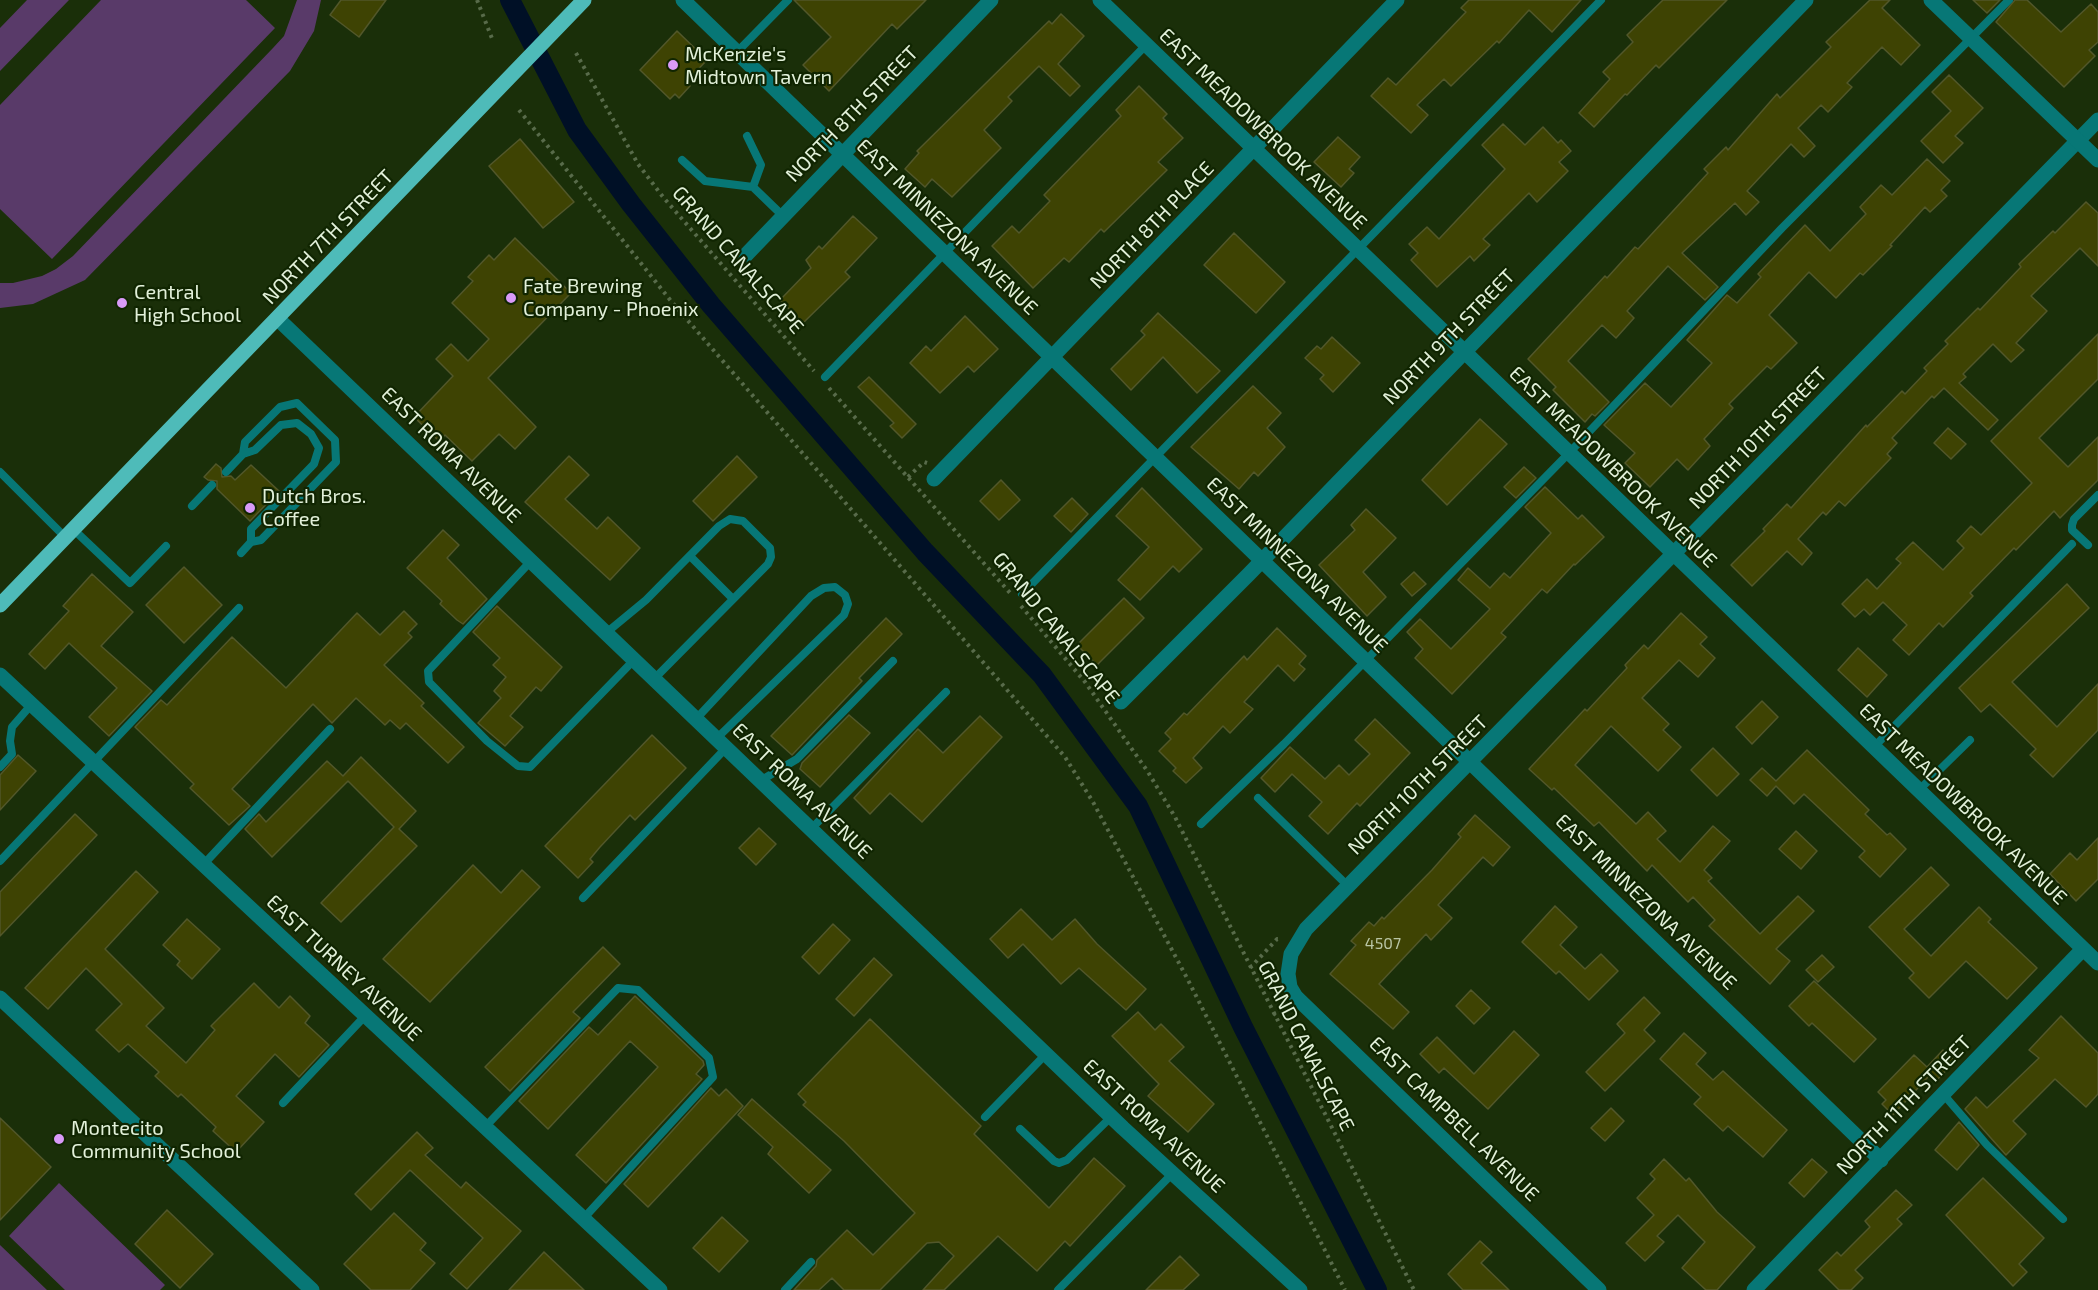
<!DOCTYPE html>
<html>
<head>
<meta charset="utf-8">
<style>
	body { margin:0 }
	canvas { display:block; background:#1a2f09 }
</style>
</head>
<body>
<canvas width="2098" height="1290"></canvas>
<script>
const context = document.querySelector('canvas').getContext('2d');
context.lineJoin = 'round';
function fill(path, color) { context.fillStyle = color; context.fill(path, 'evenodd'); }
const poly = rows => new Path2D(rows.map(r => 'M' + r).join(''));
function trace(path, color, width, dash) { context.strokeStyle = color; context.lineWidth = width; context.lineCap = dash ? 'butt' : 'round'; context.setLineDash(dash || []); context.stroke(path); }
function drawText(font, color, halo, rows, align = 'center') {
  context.font = font + ' "Exo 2",sans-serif'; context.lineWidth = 4.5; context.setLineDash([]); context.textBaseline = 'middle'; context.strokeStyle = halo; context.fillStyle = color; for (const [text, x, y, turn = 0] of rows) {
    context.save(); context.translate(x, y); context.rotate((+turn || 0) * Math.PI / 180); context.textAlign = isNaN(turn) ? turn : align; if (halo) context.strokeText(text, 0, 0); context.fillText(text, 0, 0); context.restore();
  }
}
fill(poly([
	[27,0,69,0,0,71,0,28],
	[101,0,246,0,275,28,52,259,0,209,0,105],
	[297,0,321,0,314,31,290,71,85,280,33,304,0,308,0,283,13,283,42,276,56,269,73,256,273,48,284,36],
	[59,1183,165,1285,160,1290,65,1290,9,1236],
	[0,1245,47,1290,0,1290]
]), '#593a69');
trace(poly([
	[510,0,577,130,631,204,711,305,925,552,1042,675,1138,806,1243,1027,1377,1290]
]), '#001026', 20);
const building = poly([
	[341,0,386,0,359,37,330,15,341,0],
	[794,0,926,0,897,29,892,24,829,91,803,65,831,37,794,0],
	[1469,0,1581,0,1552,32,1529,10,1499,43,1497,41,1451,86,1444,79,1417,105,1428,115,1411,133,1371,96,1388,78,1396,85,1466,12,1461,8,1469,0],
	[1663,0,1727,0,1659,68,1656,65,1627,95,1625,94,1594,127,1579,113,1610,79,1603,72,1633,42,1627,35,1663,0],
	[1870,0,1890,0,1882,8,1920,45,1901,65,1882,47,1847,83,1852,87,1828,112,1821,105,1798,128,1815,146,1804,157,1791,144,1747,191,1759,202,1746,215,1735,203,1682,253,1718,287,1705,300,1668,266,1627,311,1634,318,1616,338,1602,325,1568,361,1609,402,1595,416,1592,414,1585,422,1553,390,1556,387,1528,359,1605,276,1607,278,1635,247,1638,249,1708,173,1704,169,1726,147,1728,150,1777,94,1780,98,1831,47,1826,42,1870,0],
	[1973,0,2000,0,1987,13,1973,0],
	[2015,0,2027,0,2061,32,2091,4,2098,12,2098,42,2089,50,2095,56,2064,87,1996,22,2015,0],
	[1061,14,1084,36,1058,64,1080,86,1070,96,1039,66,1008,97,1012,101,984,130,1001,148,952,197,932,179,925,187,905,169,919,153,917,151,1049,21,1052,24,1061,14],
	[677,31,707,60,686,82,690,86,679,98,675,94,670,99,640,70,677,31],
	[1949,75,1983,108,1955,136,1963,143,1943,163,1921,141,1951,111,1932,92,1949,75],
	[1139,86,1167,114,1163,118,1183,138,1158,162,1167,170,1104,232,1101,229,1069,262,1064,258,1033,288,992,246,1012,226,1019,233,1050,201,1044,195,1121,116,1116,110,1139,86],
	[1503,124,1525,145,1543,127,1558,143,1561,140,1571,151,1559,162,1568,171,1537,202,1529,193,1483,239,1490,245,1474,261,1470,256,1437,287,1411,260,1418,253,1409,244,1427,227,1439,239,1505,169,1482,145,1503,124],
	[1338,137,1360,157,1349,169,1354,173,1341,187,1314,162,1338,137],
	[520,139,574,202,543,228,489,166,520,139],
	[1927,159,1950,181,1941,190,1947,196,1930,212,1925,207,1890,245,1892,246,1863,275,1860,273,1836,298,1809,272,1769,315,1797,343,1771,369,1767,366,1729,404,1733,408,1704,439,1710,446,1688,470,1677,459,1650,487,1625,463,1635,453,1604,425,1645,383,1671,407,1712,363,1687,340,1727,295,1737,303,1761,277,1758,274,1805,225,1830,251,1866,214,1860,207,1881,185,1892,195,1927,159],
	[2086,202,2098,213,2098,266,2080,248,2031,296,2047,311,2016,343,2024,350,2011,362,1993,344,1963,374,1966,377,1959,383,1998,420,1988,430,1944,388,1934,398,1932,396,1892,438,1897,443,1887,454,1891,458,1845,506,1839,501,1826,515,1823,512,1798,539,1812,553,1802,565,1787,551,1752,586,1731,565,1765,531,1763,529,1787,504,1791,508,1866,425,1867,427,1902,391,1905,394,1927,371,1924,368,1948,344,1945,341,1978,308,1980,310,2021,267,2019,264,2053,231,2055,233,2086,202],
	[853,216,877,238,845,272,850,277,803,323,780,300,811,268,806,260,819,246,822,249,853,216],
	[1234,233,1285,282,1256,313,1204,265,1234,233],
	[515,238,571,293,488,378,536,427,515,449,499,434,472,461,445,435,439,441,414,417,453,376,436,359,451,344,468,361,489,339,452,303,473,281,468,277,489,255,494,260,515,238],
	[1158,313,1220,371,1197,393,1163,357,1131,390,1111,369,1145,335,1141,331,1158,313],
	[965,316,998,349,974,372,968,366,940,393,910,363,926,346,931,351,965,316],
	[2098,334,2098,379,2039,438,2068,467,2098,437,2098,480,2060,518,2054,511,2016,550,2014,548,1970,593,1973,596,1943,627,1939,623,1909,655,1893,640,1907,625,1883,602,1870,615,1864,609,1855,617,1842,604,1867,579,1877,589,1901,563,1896,559,1913,542,1943,570,1964,548,1957,541,1971,526,1981,535,2032,483,1991,441,2098,334],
	[1332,337,1360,363,1333,392,1320,379,1324,375,1305,358,1317,346,1321,349,1332,337],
	[869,377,916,424,902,438,890,426,894,423,858,387,869,377],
	[1253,386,1281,413,1267,428,1285,447,1258,476,1254,472,1239,489,1191,447,1253,386],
	[1480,419,1507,444,1447,505,1422,480,1480,419],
	[1948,428,1966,444,1951,459,1934,443,1948,428],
	[569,456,589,475,565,499,597,529,608,517,640,548,610,580,525,502,569,456],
	[737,456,757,477,713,521,693,501,737,456],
	[216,464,221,468,222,477,231,476,235,480,251,465,279,491,250,521,217,489,217,481,208,480,204,477,216,464],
	[1524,467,1536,478,1516,498,1504,487,1524,467],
	[1001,480,1020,500,999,520,980,501,1001,480],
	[1545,487,1578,519,1582,515,1604,537,1575,565,1574,564,1547,593,1542,589,1501,633,1506,637,1452,694,1415,658,1423,649,1407,632,1420,619,1451,649,1490,609,1458,580,1468,568,1490,588,1504,573,1510,578,1551,533,1525,507,1545,487],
	[1142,488,1202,549,1179,572,1173,566,1140,600,1118,580,1149,547,1116,516,1142,488],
	[1072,498,1088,514,1071,532,1054,516,1072,498],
	[1366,509,1396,538,1363,572,1386,597,1367,616,1319,565,1355,530,1351,525,1366,509],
	[443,530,459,545,447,558,487,599,463,624,457,620,440,604,442,601,407,568,443,530],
	[184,567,222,605,184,643,146,605,184,567],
	[1414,572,1426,584,1412,596,1401,584,1414,572],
	[92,574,133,612,101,646,152,691,109,736,89,717,117,688,69,643,45,669,29,654,69,611,63,606,92,574],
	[2067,584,2089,608,2012,682,2057,727,2098,684,2098,730,2053,777,2030,755,2036,749,1990,704,1981,712,1959,688,2067,584],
	[1124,598,1144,618,1097,665,1077,645,1124,598],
	[497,606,562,667,541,691,536,687,510,716,523,727,505,746,478,723,501,698,494,691,506,677,493,665,500,658,473,632,497,606],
	[404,611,417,624,408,633,412,637,384,665,424,703,421,706,464,747,448,763,406,723,400,729,390,720,385,725,356,698,332,723,313,704,232,789,250,806,229,825,190,788,194,784,135,727,161,700,167,705,232,637,286,688,357,613,380,635,404,611],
	[1681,613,1707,637,1700,644,1715,658,1698,677,1679,660,1642,698,1669,724,1663,730,1681,747,1658,771,1611,726,1575,765,1636,824,1648,812,1666,831,1657,839,1680,862,1713,826,1730,841,1704,870,1712,878,1708,881,1760,934,1798,896,1814,911,1776,949,1790,961,1770,984,1709,926,1715,920,1693,897,1688,902,1652,865,1647,871,1599,822,1594,826,1554,788,1552,790,1529,769,1585,709,1587,711,1627,668,1625,665,1644,645,1648,649,1681,613],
	[886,618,902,634,859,678,862,681,792,755,771,736,886,618],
	[1277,628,1306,656,1299,664,1305,669,1294,681,1278,665,1244,702,1253,709,1230,733,1223,726,1193,758,1202,768,1186,783,1173,771,1176,768,1159,751,1171,739,1165,733,1184,713,1187,715,1244,656,1247,660,1277,628],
	[1858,648,1887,675,1867,697,1838,670,1858,648],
	[1762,701,1778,717,1752,744,1736,727,1762,701],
	[849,715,870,733,820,787,800,769,802,763,849,715],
	[980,716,1002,737,922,822,890,793,870,814,854,798,918,729,943,753,980,716],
	[1375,719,1410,753,1360,806,1357,803,1328,834,1309,816,1322,802,1292,774,1275,792,1261,778,1290,747,1325,779,1339,765,1349,775,1370,754,1355,740,1375,719],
	[652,735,686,768,635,820,630,815,600,847,590,859,593,862,578,878,545,846,652,735],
	[1713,748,1739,774,1717,796,1691,770,1713,748],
	[1807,750,1869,810,1865,814,1887,835,1890,833,1906,849,1880,877,1859,857,1865,851,1804,794,1794,804,1776,786,1767,796,1750,780,1762,768,1776,781,1807,750],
	[18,755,36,771,0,810,0,775,18,755],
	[361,757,416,811,399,829,417,846,341,922,321,903,394,827,348,781,272,857,245,829,259,814,266,822,327,761,343,776,361,757],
	[75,814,97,835,0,936,0,892,75,814],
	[1475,815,1510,847,1493,866,1483,857,1438,905,1452,918,1431,940,1426,934,1379,984,1409,1012,1393,1029,1330,974,1356,945,1351,941,1369,922,1374,926,1382,917,1384,919,1432,870,1461,837,1458,834,1475,815],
	[759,828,776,844,756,865,739,848,759,828],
	[1796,831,1817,851,1801,869,1779,849,1796,831],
	[2098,838,2098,879,2076,901,2050,874,2070,853,2077,860,2098,838],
	[473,865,501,893,522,870,540,887,430,1002,383,959,473,865],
	[1931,867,1949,885,1904,929,1931,956,1979,907,1991,919,1988,922,2037,968,2007,999,1966,961,1929,998,1909,978,1914,973,1869,927,1931,867],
	[136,871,158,892,105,949,164,1008,146,1026,186,1063,215,1030,211,1026,254,983,279,1008,290,996,310,1016,305,1023,329,1045,299,1077,275,1054,236,1096,264,1122,236,1152,213,1131,216,1127,181,1094,178,1097,155,1076,159,1072,128,1044,119,1052,96,1030,122,1004,86,968,48,1009,25,988,136,871],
	[1555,906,1577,927,1560,945,1585,969,1601,954,1618,971,1589,1000,1559,971,1556,974,1522,942,1555,906],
	[1021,909,1052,940,1075,919,1097,944,1146,989,1126,1010,1079,968,1061,984,1023,944,1008,958,990,939,1021,909],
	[187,919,220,949,192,979,177,965,180,961,163,945,187,919],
	[833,924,850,940,819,974,802,957,833,924],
	[603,947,620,964,573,1012,580,1018,510,1091,485,1067,603,947],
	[1822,955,1834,967,1818,982,1806,970,1822,955],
	[874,958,892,975,854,1016,836,999,874,958],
	[1814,981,1876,1039,1854,1062,1812,1023,1809,1026,1789,1006,1814,981],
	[1471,990,1490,1008,1474,1024,1456,1006,1471,990],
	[635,996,703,1061,704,1065,696,1074,702,1079,606,1183,576,1155,658,1067,630,1041,548,1129,519,1101,589,1027,598,1035,635,996],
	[1644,997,1660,1013,1644,1030,1655,1041,1605,1091,1586,1072,1625,1033,1617,1024,1644,997],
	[1138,1012,1155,1030,1161,1024,1184,1047,1169,1061,1214,1104,1188,1132,1148,1096,1159,1084,1112,1036,1138,1012],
	[2061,1016,2098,1053,2098,1094,2086,1107,2055,1079,2013,1121,2026,1134,2006,1155,1965,1109,1976,1097,1987,1108,2039,1058,2029,1050,2061,1016],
	[870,1019,981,1126,974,1134,1049,1208,1094,1158,1125,1186,1070,1246,1065,1241,1037,1271,998,1236,944,1290,923,1290,954,1256,939,1242,927,1243,880,1290,844,1290,832,1278,819,1290,794,1290,816,1266,817,1260,847,1230,873,1255,915,1213,844,1141,803,1105,806,1102,798,1094,870,1019],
	[1514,1031,1539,1055,1488,1109,1444,1068,1439,1073,1420,1054,1437,1037,1474,1074,1514,1031],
	[1684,1033,1706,1053,1696,1064,1713,1080,1723,1071,1787,1130,1763,1157,1728,1126,1723,1131,1694,1104,1701,1097,1660,1059,1684,1033],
	[1943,1050,1955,1061,1935,1082,1929,1076,1893,1115,1882,1104,1886,1100,1878,1092,1914,1055,1927,1067,1943,1050],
	[711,1088,719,1096,726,1089,743,1106,648,1207,624,1184,711,1088],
	[752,1099,831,1170,809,1193,768,1154,773,1147,738,1115,752,1099],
	[1611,1108,1624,1121,1605,1141,1591,1128,1611,1108],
	[0,1118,51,1167,0,1220,0,1118],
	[1959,1122,1979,1145,1957,1170,1935,1150,1959,1122],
	[417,1132,433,1148,425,1155,461,1188,466,1182,521,1231,467,1289,450,1274,483,1238,410,1170,371,1210,355,1194,417,1132],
	[1664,1159,1686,1181,1689,1178,1717,1212,1755,1247,1717,1290,1706,1290,1682,1268,1705,1242,1678,1215,1657,1236,1664,1242,1645,1261,1626,1243,1654,1215,1637,1198,1655,1179,1650,1174,1664,1159],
	[1812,1159,1827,1172,1804,1197,1789,1183,1812,1159],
	[1983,1178,2044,1238,2019,1264,2027,1272,2013,1286,1946,1215,1983,1178],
	[1896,1190,1912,1205,1897,1219,1902,1224,1855,1270,1863,1278,1851,1290,1839,1290,1819,1270,1837,1252,1841,1256,1870,1227,1865,1221,1896,1190],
	[167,1210,213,1254,180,1288,135,1244,167,1210],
	[394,1213,426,1243,420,1250,435,1263,410,1290,371,1290,344,1264,394,1213],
	[722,1217,748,1241,719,1272,693,1248,722,1217],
	[1480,1241,1492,1252,1481,1263,1509,1290,1463,1290,1448,1274,1480,1241],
	[544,1252,584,1290,509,1290,544,1252],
	[1180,1256,1199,1275,1183,1290,1146,1290,1180,1256]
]);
fill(building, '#3e4303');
trace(building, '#52572a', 1.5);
trace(poly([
	[477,0,493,41],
	[576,53,638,164,663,197,814,371],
	[519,110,671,301,1065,757,1093,802,1188,980,1345,1290],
	[829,388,1011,594],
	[908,477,924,462,927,463],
	[1021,606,1085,682,1148,772,1175,817,1414,1290],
	[1250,968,1277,939,1282,939],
	[1273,1015,1284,1006]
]), '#586b4a', 4, [3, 4.5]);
trace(poly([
	[737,52,788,0],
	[747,136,761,165,753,187],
	[682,160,705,181,753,187,783,216],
	[825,377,1146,45],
	[243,454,255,450,281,425,297,423,311,434,319,448,314,464,251,529,251,542],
	[0,472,65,537],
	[226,472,243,454,245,442,280,407,297,403,335,440,336,462,261,540,251,542,241,553],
	[192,506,212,485],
	[73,529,130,583,166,546],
	[2088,545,2072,530,2072,525,2074,519,2098,495],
	[690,556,733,599],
	[531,561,428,671,429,682,487,741,518,766,530,767,634,660],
	[1022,594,1601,0],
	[606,633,646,600,719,526,730,519,743,521,770,548,771,557,768,564,654,679],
	[696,719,811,596,824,588,835,587,845,595,848,604,844,615,716,739],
	[1874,747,2072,544],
	[0,767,12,754,10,741,12,727,31,705],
	[760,781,797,759,893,661],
	[1919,790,1970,740],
	[1258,798,1348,886],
	[1201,824,1284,744,1569,453,1782,228,2009,0],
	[811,829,946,692],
	[0,861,239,608],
	[203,865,330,729],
	[583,898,726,748],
	[1944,1095,1987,1145,2063,1219],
	[283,1103,365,1016],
	[985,1117,1046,1054],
	[485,1127,618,988,638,990,709,1058,713,1077,583,1219],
	[1020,1129,1054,1161,1059,1163,1067,1160,1111,1117],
	[785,1290,811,1262],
	[1058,1290,1173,1173]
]), '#077776', 8);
trace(poly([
	[683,0,1881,1160],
	[1100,0,2098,963],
	[744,257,991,0],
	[278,319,1123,1128,1300,1290],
	[934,479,1397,0],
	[0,675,660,1290],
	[1121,702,1249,574,1806,0],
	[0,998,312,1290],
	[1599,1290,1296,997,1290,987,1288,974,1291,954,1306,929,2098,120],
	[1754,1290,2083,949]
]), '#077776', 15);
trace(poly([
	[1931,0,2098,160]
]), '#077776', 15);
trace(poly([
	[0,605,584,0]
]), '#4ebbb9', 15);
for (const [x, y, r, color] of [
	[673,65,6,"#d99af8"],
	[511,298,6,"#d99af8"],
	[122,303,6,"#d99af8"],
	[250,508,6,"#d99af8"],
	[59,1139,6,"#d99af8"]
]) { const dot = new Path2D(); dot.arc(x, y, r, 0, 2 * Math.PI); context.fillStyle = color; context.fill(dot); trace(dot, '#102501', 2); }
drawText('16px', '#b9c5a4', null, [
	["4507",1383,944]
]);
drawText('20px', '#e2f0d9', '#102501', [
	["McKenzie's",685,54],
	["Midtown Tavern",685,77],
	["Fate Brewing",523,286],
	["Company - Phoenix",523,309],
	["Central",134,292],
	["High School",134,315],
	["Dutch Bros.",262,496],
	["Coffee",262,519],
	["Montecito",71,1128],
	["Community School",71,1151]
], 'left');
drawText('20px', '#e2f0d9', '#102501', [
	["NORTH 8TH STREET",852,114,-46],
	["EAST MEADOWBROOK AVENUE",1263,129,44],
	["NORTH 8TH PLACE",1152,225,-46],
	["EAST MINNEZONA AVENUE",947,227,44],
	["NORTH 7TH STREET",328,237,-46],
	["GRAND CANALSCAPE",738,260,49],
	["NORTH 9TH STREET",1449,337,-46],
	["NORTH 10TH STREET",1758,438,-46],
	["EAST ROMA AVENUE",451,455,44],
	["EAST MEADOWBROOK AVENUE",1613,467,44],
	["EAST MINNEZONA AVENUE",1297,565,44],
	["GRAND CANALSCAPE",1056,628,51],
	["NORTH 10TH STREET",1418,785,-45],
	["EAST ROMA AVENUE",802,791,44],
	["EAST MEADOWBROOK AVENUE",1963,804,44],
	["EAST MINNEZONA AVENUE",1646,902,44],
	["EAST TURNEY AVENUE",344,968,43],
	["GRAND CANALSCAPE",1306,1046,63],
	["NORTH 11TH STREET",1904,1105,-46],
	["EAST CAMPBELL AVENUE",1454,1119,44],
	["EAST ROMA AVENUE",1154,1126,43]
]);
</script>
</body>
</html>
